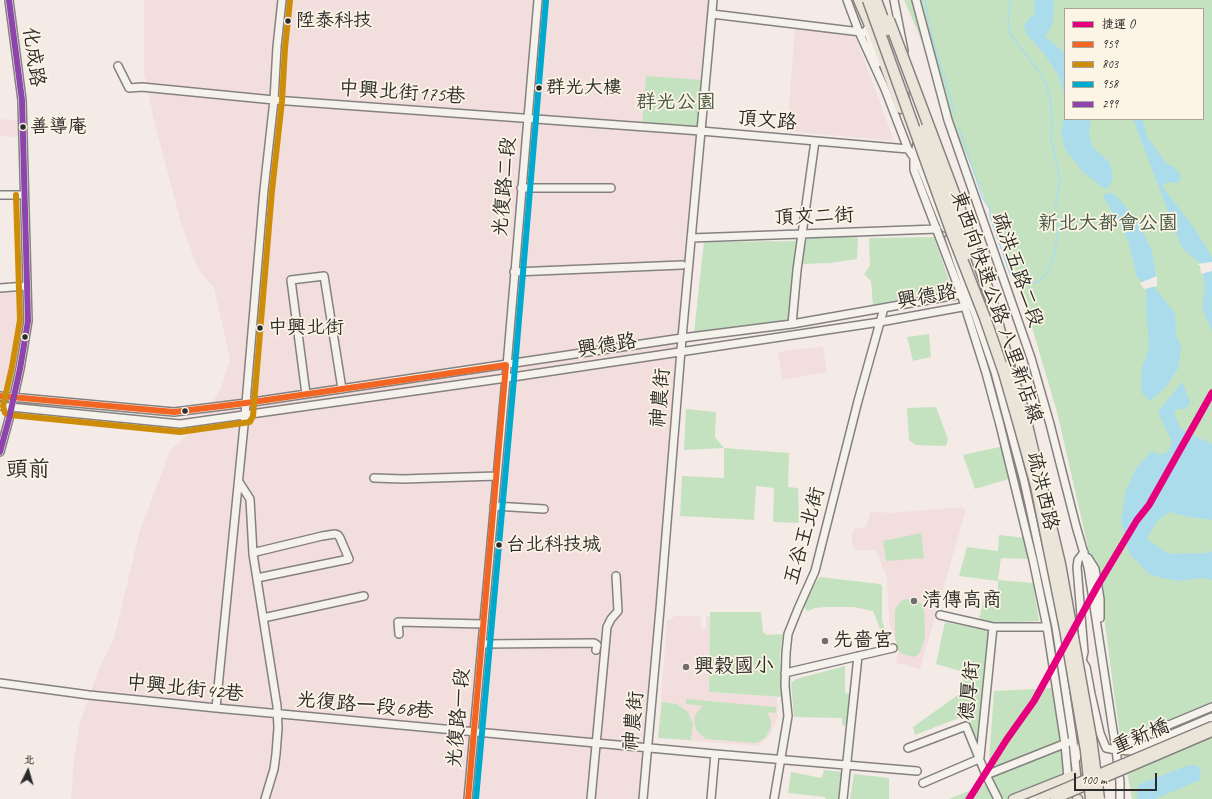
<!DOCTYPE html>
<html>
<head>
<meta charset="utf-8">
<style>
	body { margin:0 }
	#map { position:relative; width:1212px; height:799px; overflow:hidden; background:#f4ebe7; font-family:Caveat,"LXGW WenKai TC",sans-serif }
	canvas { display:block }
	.legend { position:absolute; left:1064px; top:8px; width:140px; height:112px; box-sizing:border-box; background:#fcf5e5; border:1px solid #a8a49b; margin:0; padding:5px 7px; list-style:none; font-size:12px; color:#2b2b2b }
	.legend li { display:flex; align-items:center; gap:8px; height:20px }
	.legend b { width:20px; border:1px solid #a8a49b }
	.north { position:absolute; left:8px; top:751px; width:40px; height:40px; -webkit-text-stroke:3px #fcf5e5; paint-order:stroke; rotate:5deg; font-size:11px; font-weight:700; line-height:16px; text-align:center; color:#2b2b2b }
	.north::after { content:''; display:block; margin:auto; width:14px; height:18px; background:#2b2b2b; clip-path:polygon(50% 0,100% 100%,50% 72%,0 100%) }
	.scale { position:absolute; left:1074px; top:773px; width:83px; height:18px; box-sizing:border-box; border:2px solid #2b2b2b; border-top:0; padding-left:5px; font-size:12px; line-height:14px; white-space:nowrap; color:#2b2b2b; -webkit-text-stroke:3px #fcf5e5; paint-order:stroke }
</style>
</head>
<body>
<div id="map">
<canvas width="1212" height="799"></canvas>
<ul class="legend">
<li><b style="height:5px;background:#e5007d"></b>捷運 O</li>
<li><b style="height:5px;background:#f26522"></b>959</li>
<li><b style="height:5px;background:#ce8d09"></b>803</li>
<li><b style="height:5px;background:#00a9ce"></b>958</li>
<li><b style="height:5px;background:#8e44ad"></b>299</li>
</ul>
<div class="north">北</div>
<div class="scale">100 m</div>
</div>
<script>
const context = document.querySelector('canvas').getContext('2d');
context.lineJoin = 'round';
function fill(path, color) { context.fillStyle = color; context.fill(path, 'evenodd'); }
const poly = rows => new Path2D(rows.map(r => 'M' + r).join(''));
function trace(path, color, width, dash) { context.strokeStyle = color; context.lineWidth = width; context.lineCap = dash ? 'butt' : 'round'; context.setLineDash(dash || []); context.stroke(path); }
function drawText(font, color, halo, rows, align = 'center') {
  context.font = font + ' Caveat,"LXGW WenKai TC",sans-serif'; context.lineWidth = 3.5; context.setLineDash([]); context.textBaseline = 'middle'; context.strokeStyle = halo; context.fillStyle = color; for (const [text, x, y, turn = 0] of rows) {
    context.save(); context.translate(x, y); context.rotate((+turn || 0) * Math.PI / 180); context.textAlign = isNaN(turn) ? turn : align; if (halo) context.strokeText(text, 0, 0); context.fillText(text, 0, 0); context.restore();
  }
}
fill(poly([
	[144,0,708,0,639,799,71,799,74,759,79,726,99,668,114,638,140,530,171,449,191,432,220,391,230,359,214,288,198,269,181,223,155,125,144,73],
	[795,29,855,35,894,141,787,131],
	[0,119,19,121,19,137,0,136],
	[0,292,21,292,21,336,8,392,0,391],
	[823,346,827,372,782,380,778,352],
	[962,507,966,510,920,669,896,663,898,652,896,641,889,623,887,578,876,550,854,550,851,535,855,529,866,527,871,511,889,513],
	[674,616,701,616,701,629,706,629,706,616,710,616,709,692,777,697,777,703,779,707,777,712,778,717,770,735,758,746,658,738,667,620,671,620]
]), '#f2dfdd');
fill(poly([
	[904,0,1212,0,1212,799,1132,799,1119,730,1104,617,1057,412,1015,270,954,126,918,32],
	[1065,9,1203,9,1203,119,1065,119],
	[646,76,703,80,698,129,642,126],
	[858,235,857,259,830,263,802,264,807,236],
	[934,237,952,289,873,305,871,281,864,274,870,266,869,238],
	[798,241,789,321,694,332,704,242],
	[929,334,931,357,913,361,907,337],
	[936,407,948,439,946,446,915,445,909,440,907,408],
	[686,409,716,412,715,437,724,448,789,453,788,487,798,488,799,523,773,522,774,488,756,486,754,520,680,516,682,476,724,478,724,448,684,450],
	[1004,446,1012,478,975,489,963,455],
	[921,533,924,558,886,561,883,541],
	[999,535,1027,538,1030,559,1001,558,998,580,1033,583,1039,621,992,623,979,619,985,594,998,596,998,581,959,576,967,547,998,551],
	[820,577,880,584,882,586,882,621,890,644,886,644,873,611,854,607,825,607,815,608,811,610,807,611,804,606,816,582],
	[908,599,917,600,924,606,925,636,924,642,919,654,914,657,902,654,898,650,895,638,895,610,900,602,903,600],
	[710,612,761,612,763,632,767,635,783,634,780,654,781,697,709,692],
	[945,622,989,631,977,741,964,716,915,735,913,727,962,692,964,672,936,664],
	[845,666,845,693,850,694,846,726,842,725,842,718,794,717,791,683,796,679],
	[1055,688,1068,742,1069,773,1010,799,999,799,988,774,992,773,989,761,994,691],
	[686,699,776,707,776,713,767,712,771,721,770,729,766,737,759,742,755,743,706,739,697,731,694,722,695,715,703,706,686,704],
	[662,702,677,704,688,712,693,724,691,740,658,738],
	[824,770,843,772,840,799,826,799,825,797,788,793,791,772,822,778],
	[854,774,889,778,889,799,850,799],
	[988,783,995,799,949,799]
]), '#c5e2c0');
fill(poly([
	[1034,0,1054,0,1053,23,1045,37,1065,53,1065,96,1057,73,1042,51,1027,35,1024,25,1035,13],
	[1065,111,1065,119,1091,119,1089,133,1092,146,1110,163,1113,177,1110,186,1105,189,1083,172,1065,149,1061,133],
	[1133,119,1142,119,1148,138,1166,163,1174,167,1180,174,1181,180,1177,183,1168,182,1162,186,1195,229,1212,257,1212,332,1202,307,1205,288,1202,265,1182,248],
	[1111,193,1116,196,1136,218,1152,251,1156,274,1155,288,1175,313,1176,336,1181,345,1179,367,1166,387,1150,401,1141,392,1142,368,1149,347,1146,307,1147,291,1141,281,1137,277,1128,240,1118,221,1104,198,1104,194],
	[1182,382,1190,402,1186,409,1177,409,1174,413,1181,429,1212,444,1212,520,1188,517,1169,512,1157,521,1147,539,1168,554,1207,553,1212,551,1212,580,1202,578,1177,581,1150,575,1129,553,1121,521,1126,491,1136,468,1152,451,1159,455,1168,452,1172,442,1158,412],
	[1190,765,1198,766,1201,772,1200,780,1155,799,1138,799,1137,794,1139,784]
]), '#abdceb');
fill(poly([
	[1212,262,1212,271,1201,274,1200,266,1197,264],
	[1157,276,1157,286,1144,289,1140,283]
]), '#f4ebe7');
trace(poly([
	[925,0,930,30,955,114],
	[959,128,982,196,990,209,990,216,1010,274,1015,277,1017,282,1033,283,1038,282,1046,275,1054,257,1059,224,1056,213,1056,203,1060,180,1051,139,1052,125,1051,103,1046,84,1038,70,1010,34,1008,23,1010,0]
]), '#abdceb', 1.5);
const minor = poly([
	[847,0,859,32,885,89,908,149,921,168,945,228],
	[894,0,904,51],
	[916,0,948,120,1031,358,1050,424,1076,526,1088,567,1116,750,1120,782,1120,799],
	[712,14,869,33],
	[867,29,878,63],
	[118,66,129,88,142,87,274,100,701,131,908,149],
	[913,94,920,130,914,158,914,170,961,294,986,373,1000,425,1033,560,1047,627,1065,744,1068,778,1068,799],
	[521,188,611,188],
	[0,195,24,195],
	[691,238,937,229],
	[949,238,995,372,1024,481,1056,627,1073,741,1077,779],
	[514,272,682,265],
	[0,288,26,286],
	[792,324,797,270,815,141],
	[306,394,291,280,324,276,342,389],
	[0,396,174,412,246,403,682,338,792,324,968,293],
	[0,406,180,424,506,378,880,322,973,305],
	[0,452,9,419,20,369,28,321,22,100,9,0],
	[374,478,403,479,497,476],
	[239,482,250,499,253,554,277,706,278,728,276,754,274,769,265,799],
	[494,506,544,509],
	[253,554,256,552,322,536,335,534,338,535,340,538,349,559,257,578],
	[1088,558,1095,569,1100,599,1100,618],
	[940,615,993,627,1047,627],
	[263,618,364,596],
	[399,634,398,622,484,624],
	[482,644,594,643,597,645,596,650],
	[1078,654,1086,667,1091,694,1100,733,1106,748,1116,750,1132,751,1212,717],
	[1082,661,1084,652,1077,567,1078,560,1084,552],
	[785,673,893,648],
	[0,683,89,695,216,708,715,754,917,771],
	[216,708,245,415,264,190,274,100,277,47,282,0],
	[908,748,966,726,986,775,998,799],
	[1117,750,1128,742,1212,707],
	[980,757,993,627],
	[1075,761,1080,751,1082,740],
	[986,775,1069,742],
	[923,783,979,759],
	[468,799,506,378,538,0],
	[591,799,607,627,611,619,618,611,616,576],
	[643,799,660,609,682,338,713,0],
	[711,799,715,754],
	[774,799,788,716,785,686,786,653,788,634,798,609,815,571,858,401,884,308],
	[843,799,858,656]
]);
const major = poly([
	[1013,799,1076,774],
	[1077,799,1078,799]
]);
const highway = poly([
	[859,0,875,37,901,108],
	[990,296,1012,375]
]);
trace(minor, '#858180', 10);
trace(major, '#858180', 11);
trace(highway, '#858180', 13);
trace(minor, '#f5f1eb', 7);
trace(major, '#ebe5d9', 8);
trace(highway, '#ebe5d9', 10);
const majorBridge = poly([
	[1039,799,1212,726],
	[1055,799,1212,732]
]);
const highwayBridge = poly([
	[868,0,953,236,985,318,1004,373,1019,425,1036,486,1046,535,1065,629,1086,751,1091,799],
	[876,0,887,30],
	[889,20,957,201,990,296],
	[923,130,967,254],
	[1008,367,1019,395,1027,425,1060,564,1091,738,1099,799]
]);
trace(majorBridge, '#858180', 11, []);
trace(highwayBridge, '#858180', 13, []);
trace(majorBridge, '#ebe5d9', 8);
trace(highwayBridge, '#ebe5d9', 10);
trace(poly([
	[0,396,174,412,246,403,506,365,468,799]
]), '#f26522', 6);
trace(poly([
	[16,195,20,320,12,367,3,406,5,413,10,415,180,432,250,422,253,416,272,191,282,101,285,48,290,1]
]), '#ce8d09', 6);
trace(poly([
	[476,799,514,379,546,1]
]), '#00a9ce', 6);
trace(poly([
	[0,452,9,419,20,369,28,321,22,100,9,0]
]), '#8e44ad', 6);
trace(poly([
	[969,799,1007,739,1034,701,1098,585,1137,520,1149,505,1212,393]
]), '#e5007d', 7);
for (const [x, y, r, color] of [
	[288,21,3.5,"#2b2b2b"],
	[539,88,3.5,"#2b2b2b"],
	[23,127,3.5,"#2b2b2b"],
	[260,328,3.5,"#2b2b2b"],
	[25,337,3.5,"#2b2b2b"],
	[185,411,3.5,"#2b2b2b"],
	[499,545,3.5,"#2b2b2b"],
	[914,601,4,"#716e6d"],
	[825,641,4,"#716e6d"],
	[686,667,4,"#716e6d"]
]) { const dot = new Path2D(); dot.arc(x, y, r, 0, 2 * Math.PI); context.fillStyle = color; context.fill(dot); trace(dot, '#fcf5e5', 1.5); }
drawText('19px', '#2b2b2b', '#fcf5e5', [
	["陞泰科技",296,21],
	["群光大樓",546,88],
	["善導庵",30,127],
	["中興北街",268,328],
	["台北科技城",506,545]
], 'left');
drawText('20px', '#2b2b2b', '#fcf5e5', [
	["化成路",33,57,82],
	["中興北街175巷",402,93,4],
	["頂文路",767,121,5],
	["光復路二段",505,187,-85],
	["頂文二街",814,217,-2],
	["疏洪五路二段",1017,270,71],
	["興德路",927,297,-10],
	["東西向快速公路 八里新店線",996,307,71],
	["興德路",607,346,-9],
	["神農街",661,398,-85],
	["疏洪西路",1042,491,77],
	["五谷王北街",805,536,-74],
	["中興北街42巷",185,689,6],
	["德厚街",970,691,-84],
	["光復路一段68巷",365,706,5],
	["光復路一段",459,718,-85],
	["神農街",634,721,-84],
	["重新橋",1141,737,-23]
]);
drawText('20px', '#485748', '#fcf5e5', [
	["群光公園",676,103],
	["新北大都會公園",1108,224]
]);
drawText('20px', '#2b2b2b', '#fcf5e5', [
	["清傳高商",922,601],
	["先嗇宮",833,641],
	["興穀國小",694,667]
], 'left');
drawText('22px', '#2b2b2b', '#fcf5e5', [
	["頭前",28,470]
]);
</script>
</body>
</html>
